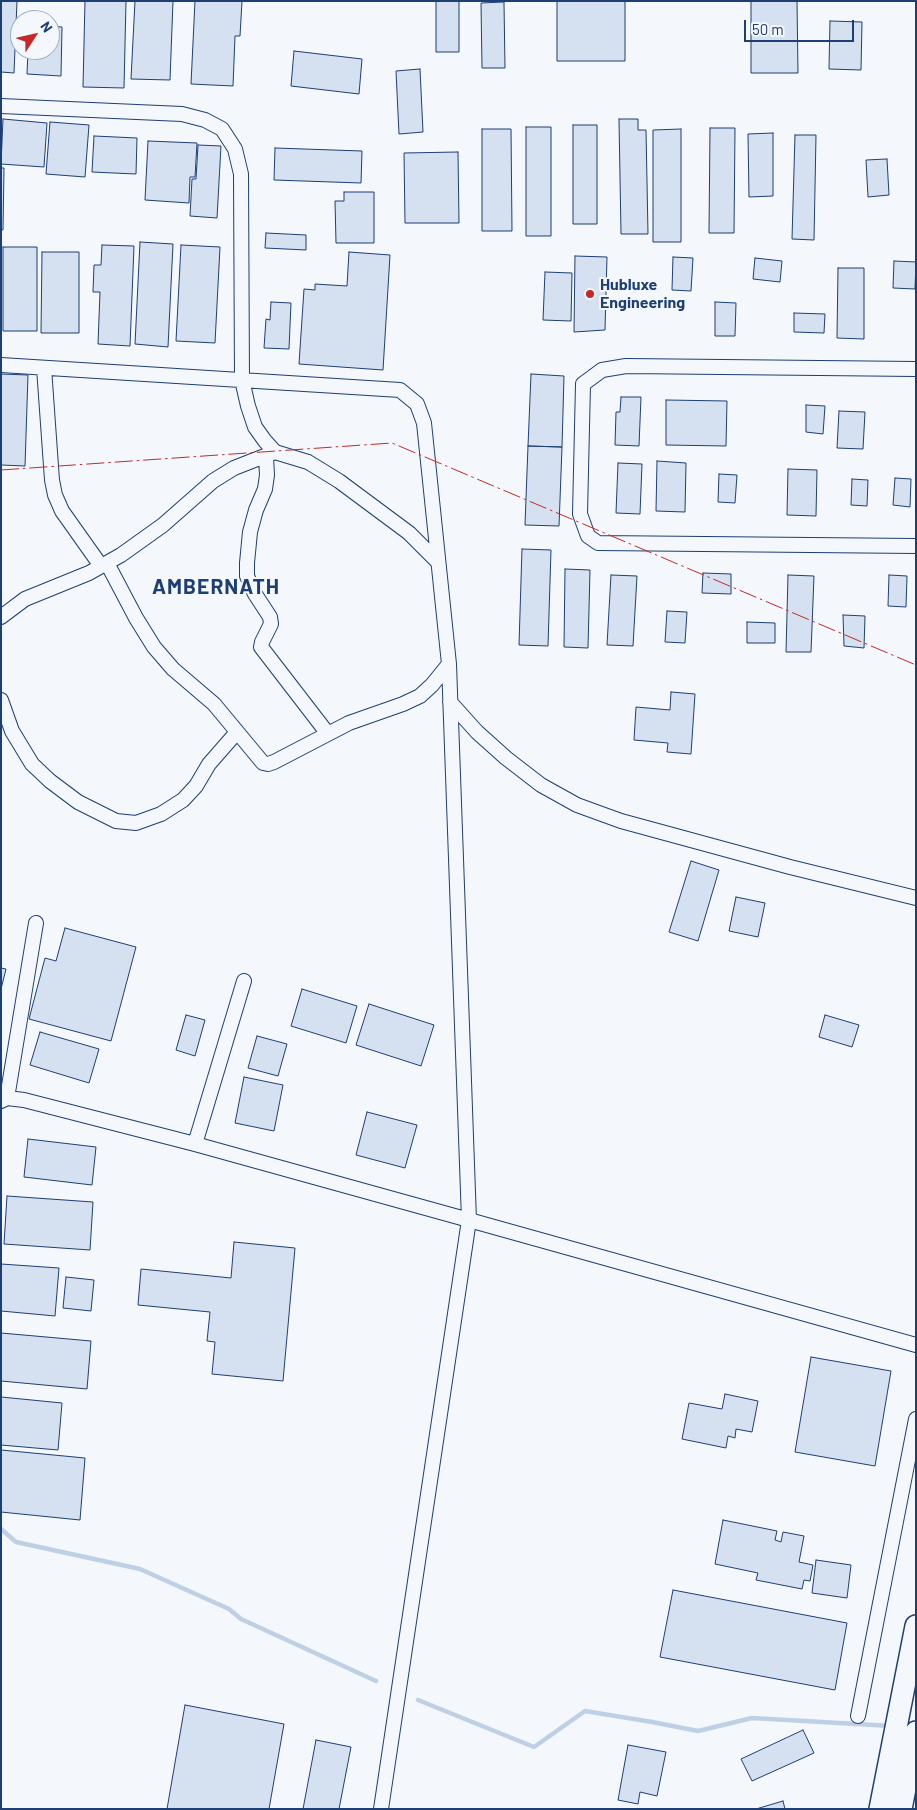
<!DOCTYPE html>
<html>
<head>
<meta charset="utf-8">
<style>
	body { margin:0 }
	#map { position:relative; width:917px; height:1810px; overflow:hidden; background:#f4f7fb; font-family:Barlow,sans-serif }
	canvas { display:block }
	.frame { position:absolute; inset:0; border:2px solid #1d3f73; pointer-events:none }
	.north { position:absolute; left:10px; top:10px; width:50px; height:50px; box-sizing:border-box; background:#f4f7fb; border:1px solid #9eadc5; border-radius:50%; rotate:55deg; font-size:14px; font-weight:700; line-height:20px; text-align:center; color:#1d3f73 }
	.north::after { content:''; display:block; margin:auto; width:18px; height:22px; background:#c62828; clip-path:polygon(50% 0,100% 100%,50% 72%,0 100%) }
	.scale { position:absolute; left:744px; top:20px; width:110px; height:22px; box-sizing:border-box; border:2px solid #1d3f73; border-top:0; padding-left:6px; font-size:15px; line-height:18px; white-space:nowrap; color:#1d3f73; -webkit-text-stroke:4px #f4f7fb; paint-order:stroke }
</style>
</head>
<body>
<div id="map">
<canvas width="917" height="1810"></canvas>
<div class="frame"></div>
<div class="north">N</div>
<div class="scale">50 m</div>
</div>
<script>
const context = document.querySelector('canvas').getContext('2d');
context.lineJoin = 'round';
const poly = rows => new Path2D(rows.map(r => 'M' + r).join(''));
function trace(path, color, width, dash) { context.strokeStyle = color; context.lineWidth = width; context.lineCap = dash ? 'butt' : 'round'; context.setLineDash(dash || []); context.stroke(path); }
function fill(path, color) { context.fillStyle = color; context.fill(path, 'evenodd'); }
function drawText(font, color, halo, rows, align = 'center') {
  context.font = font + ' Barlow,sans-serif'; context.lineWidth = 4; context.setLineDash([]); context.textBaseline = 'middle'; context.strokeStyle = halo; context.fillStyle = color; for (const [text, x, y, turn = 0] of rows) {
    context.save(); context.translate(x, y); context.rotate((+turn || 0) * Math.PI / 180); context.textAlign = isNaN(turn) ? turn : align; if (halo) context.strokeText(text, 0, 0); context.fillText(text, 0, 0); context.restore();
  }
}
trace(poly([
	[1,1529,16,1542,140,1569,229,1609,241,1619,376,1681],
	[418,1700,534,1747,585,1711,652,1722,698,1731,752,1718,891,1726]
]), '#bed0e5', 4.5);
const building = poly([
	[1,1,17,1,14,73,1,72,1,1],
	[85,1,126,1,124,88,83,87,85,1],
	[135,1,173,1,170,80,131,79,135,1],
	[195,1,242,1,240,36,235,36,233,86,191,84,195,1],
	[436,1,459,1,459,52,436,52,436,1],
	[557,1,625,1,625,61,557,61,557,1],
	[751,1,797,1,798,73,751,73,751,1],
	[504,2,505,68,482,68,481,3,504,2],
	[830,21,862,22,861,70,829,69,830,21],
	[50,26,62,27,61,76,27,74,28,50,50,50,50,26],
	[294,51,362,59,359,94,291,86,294,51],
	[420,69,423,132,399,134,396,71,420,69],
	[3,119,47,123,44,167,1,164,3,119],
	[619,119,638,119,638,130,646,130,648,234,621,234,619,119],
	[50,122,89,125,85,177,46,174,50,122],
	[573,125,597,125,597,224,573,224,573,125],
	[526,127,551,127,551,236,526,236,526,127],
	[710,128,735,128,734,233,709,233,710,128],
	[482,129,511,129,512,231,482,231,482,129],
	[681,129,681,242,653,242,653,130,681,129],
	[773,133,773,196,749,197,748,134,773,133],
	[795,135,816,135,814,240,792,239,795,135],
	[94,136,137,138,136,174,92,172,94,136],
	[148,141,197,143,195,177,190,177,189,203,145,200,148,141],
	[198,145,221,146,217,218,190,216,192,179,196,179,198,145],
	[275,148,362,151,361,183,274,180,275,148],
	[458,152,459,223,405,223,404,153,458,152],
	[887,159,889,195,868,197,866,160,887,159],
	[1,168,4,168,3,230,1,230,1,168],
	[344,192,374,192,374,243,336,243,335,201,344,201,344,192],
	[266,233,306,235,306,250,265,248,266,233],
	[140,242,173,244,168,347,135,344,140,242],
	[102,245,134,246,130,346,98,344,100,292,93,292,94,265,101,265,102,245],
	[181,245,220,247,215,343,176,341,181,245],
	[3,247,37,247,37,331,3,331,3,247],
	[42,252,79,252,79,333,41,333,42,252],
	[349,252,390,255,383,370,299,364,304,289,315,290,315,284,347,286,349,252],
	[575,256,607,257,605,330,574,332,575,256],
	[673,257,693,258,691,291,672,290,673,257],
	[755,258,782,261,780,282,753,279,755,258],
	[894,261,916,262,915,289,893,288,894,261],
	[838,268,864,268,864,339,837,338,838,268],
	[545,272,572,273,571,321,543,320,545,272],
	[271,302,291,303,289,349,264,348,266,319,270,320,271,302],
	[715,302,736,303,735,336,715,336,715,302],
	[794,313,825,314,824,333,794,332,794,313],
	[1,374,28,375,25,466,1,465,1,374],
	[531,374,564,376,562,447,528,446,531,374],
	[621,397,641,397,639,446,615,445,616,412,620,412,621,397],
	[666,400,727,401,726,446,666,445,666,400],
	[806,405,825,406,823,434,806,432,806,405],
	[839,411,865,412,863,449,837,448,839,411],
	[528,446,562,447,559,526,525,525,528,446],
	[657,461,686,463,685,512,656,511,657,461],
	[618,463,642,464,640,514,616,513,618,463],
	[788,469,817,470,816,516,787,515,788,469],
	[719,474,737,475,735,503,718,502,719,474],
	[895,478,911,479,910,507,893,505,895,478],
	[852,479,868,480,867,506,851,505,852,479],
	[522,549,551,550,548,646,519,645,522,549],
	[565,569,590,570,588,648,564,647,565,569],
	[703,573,731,574,731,594,702,593,703,573],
	[611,575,637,576,633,646,607,645,611,575],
	[788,575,814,576,811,652,786,652,788,575],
	[889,575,907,576,906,607,888,606,889,575],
	[667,611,687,612,685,643,665,642,667,611],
	[843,615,865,616,864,648,844,646,843,615],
	[747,622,775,623,775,643,747,643,747,622],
	[671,692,695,694,691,754,667,752,668,743,634,740,636,707,670,710,671,692],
	[691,861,719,870,698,941,669,932,691,861],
	[736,897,765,903,758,937,729,931,736,897],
	[65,928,136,947,111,1041,29,1019,45,958,56,961,65,928],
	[1,968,6,969,1,989,1,968],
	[302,989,357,1006,346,1043,291,1026,302,989],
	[369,1004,434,1025,421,1066,356,1045,369,1004],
	[186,1015,205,1020,195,1056,176,1050,186,1015],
	[825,1015,859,1025,852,1047,819,1037,825,1015],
	[40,1032,99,1049,89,1083,30,1065,40,1032],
	[257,1036,287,1044,278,1076,248,1068,257,1036],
	[244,1077,283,1085,274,1131,235,1123,244,1077],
	[367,1112,417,1125,405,1168,356,1155,367,1112],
	[28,1139,96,1147,92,1185,24,1177,28,1139],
	[7,1196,93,1202,90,1250,4,1244,7,1196],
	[234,1242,295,1248,283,1381,212,1374,215,1342,207,1341,210,1312,138,1305,141,1269,231,1278,234,1242],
	[1,1264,59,1268,55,1316,1,1311,1,1264],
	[66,1277,94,1280,91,1311,63,1308,66,1277],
	[1,1333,91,1341,87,1389,1,1381,1,1333],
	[811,1357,891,1371,875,1466,795,1452,811,1357],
	[725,1394,758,1401,752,1432,736,1429,735,1438,728,1436,726,1448,682,1439,689,1403,722,1409,725,1394],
	[1,1397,62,1403,58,1450,1,1445,1,1397],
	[1,1450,85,1458,80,1520,1,1512,1,1450],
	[723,1520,777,1531,775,1540,781,1542,783,1532,804,1536,799,1562,813,1565,810,1581,804,1580,802,1589,756,1580,758,1573,715,1564,723,1520],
	[816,1560,851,1565,847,1598,812,1593,816,1560],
	[673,1590,847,1623,835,1690,660,1657,673,1590],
	[185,1705,284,1724,269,1809,167,1809,185,1705],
	[803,1730,814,1753,752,1781,741,1759,803,1730],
	[316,1740,351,1747,339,1809,303,1809,316,1740],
	[628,1745,666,1752,657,1796,640,1792,638,1804,618,1800,628,1745],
	[783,1801,785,1809,756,1809,783,1801]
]);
fill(building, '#d5e0f0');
trace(building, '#1d3f73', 1);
const street = poly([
	[1,106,182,114,205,120,222,129,235,149,241,174,242,380,248,406,255,427,265,441,275,452,308,462,339,481,409,533,438,562],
	[1,365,400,390,417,404,424,423,449,664,469,1220,195,1144,24,1100,7,1098,1,1101],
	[44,368,52,480,55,495,62,511,101,566],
	[916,369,626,366,602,370,583,384,580,514,588,536,598,543,916,546],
	[266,457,267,475,265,489,256,510,250,532,247,563,247,576,255,594,270,617,271,624,262,642,261,647,328,734],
	[107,563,136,618,154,647,173,669,214,704,263,763,268,764,274,762,349,723,403,704,420,696,432,685,449,664],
	[1,617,25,599,89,573,121,555,163,525,213,481,234,468,275,452],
	[1,700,12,731,32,764,50,781,78,802,116,821,136,823,161,814,183,800,196,786,209,764,237,732],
	[450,702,477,732,506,758,541,785,577,805,621,821,790,867,916,898],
	[7,1098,36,923],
	[195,1144,244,981],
	[858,1716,916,1419],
	[381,1809,469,1220,916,1345]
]);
const primary = poly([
	[880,1809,916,1626],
	[901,1809,916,1732]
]);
trace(street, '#1d3f73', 16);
trace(primary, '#1d3f73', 24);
trace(street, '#f4f7fb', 14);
trace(primary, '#f4f7fb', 21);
trace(poly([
	[1,470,392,443,916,665]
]), '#c62828', 1, [18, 4, 2.5, 4]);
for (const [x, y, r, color] of [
	[590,294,5,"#c62828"]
]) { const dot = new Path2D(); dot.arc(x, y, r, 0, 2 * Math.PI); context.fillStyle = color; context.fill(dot); trace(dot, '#f4f7fb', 2); }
drawText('bold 16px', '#1d3f73', '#f4f7fb', [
	["Hubluxe",600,285],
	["Engineering",600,303]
], 'left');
context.letterSpacing = '1px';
drawText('bold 21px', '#1d3f73', '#f4f7fb', [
	["AMBERNATH",216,587]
]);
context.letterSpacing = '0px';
</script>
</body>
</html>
